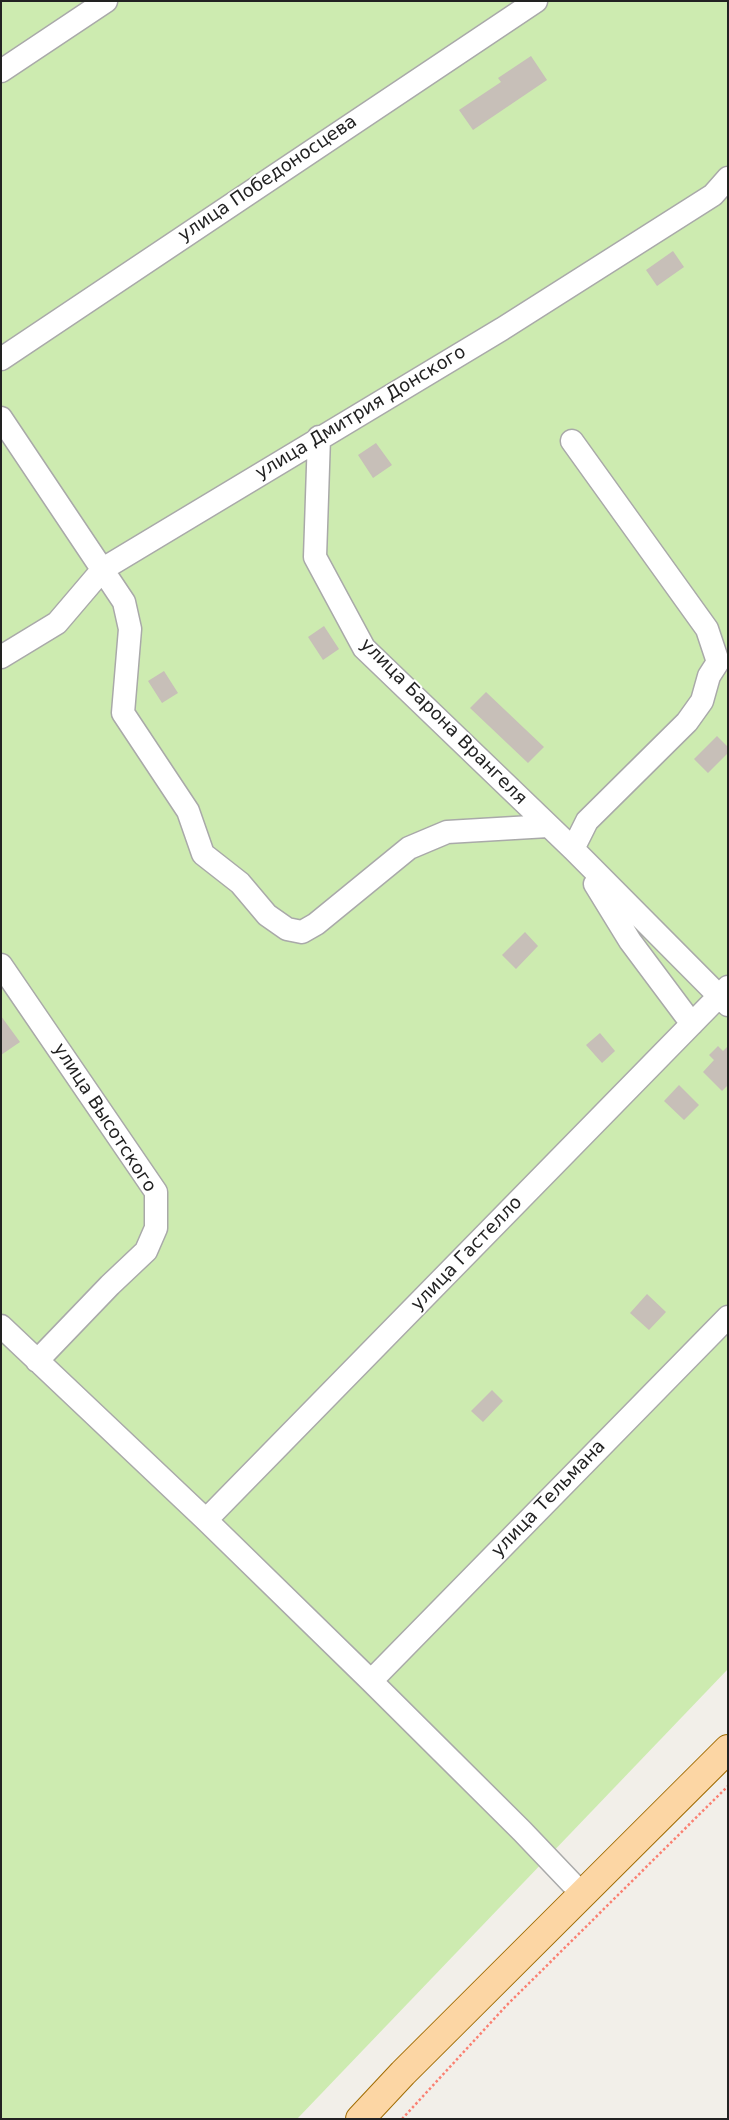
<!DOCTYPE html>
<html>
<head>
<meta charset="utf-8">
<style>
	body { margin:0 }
	#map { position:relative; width:729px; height:2120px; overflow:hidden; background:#f2efe9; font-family:"DejaVu Sans",sans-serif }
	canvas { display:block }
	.frame { position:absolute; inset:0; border:2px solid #222; pointer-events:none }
</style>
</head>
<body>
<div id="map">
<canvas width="729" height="2120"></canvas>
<div class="frame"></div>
</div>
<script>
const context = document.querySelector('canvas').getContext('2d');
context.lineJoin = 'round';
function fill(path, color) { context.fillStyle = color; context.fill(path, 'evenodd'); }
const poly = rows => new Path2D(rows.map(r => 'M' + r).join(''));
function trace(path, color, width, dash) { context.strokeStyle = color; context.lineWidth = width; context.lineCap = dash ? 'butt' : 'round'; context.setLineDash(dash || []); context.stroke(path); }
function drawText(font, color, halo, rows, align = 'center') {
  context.font = font + ' "DejaVu Sans",sans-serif'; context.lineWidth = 4; context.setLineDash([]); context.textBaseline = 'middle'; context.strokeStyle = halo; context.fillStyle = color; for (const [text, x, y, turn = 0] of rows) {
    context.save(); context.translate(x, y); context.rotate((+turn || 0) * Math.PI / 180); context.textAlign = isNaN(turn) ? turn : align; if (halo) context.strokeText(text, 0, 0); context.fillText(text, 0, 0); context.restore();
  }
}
fill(poly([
	[1,1,728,1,728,1669,297,2119,1,2119]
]), '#cdebb0');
fill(poly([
	[531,56,547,80,473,130,459,110,501,82,498,78],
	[673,251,684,267,657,286,646,270],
	[376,443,392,465,373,478,358,455],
	[324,626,339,649,323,660,308,637],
	[164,671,178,693,162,703,148,681],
	[486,692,544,747,528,763,470,708],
	[717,736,728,747,728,753,708,773,694,759],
	[525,932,538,946,516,969,502,955],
	[1,1016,20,1042,1,1055],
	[600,1033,615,1051,602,1063,586,1045],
	[718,1046,723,1051,728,1046,728,1085,722,1091,703,1072,714,1060,709,1055],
	[679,1085,699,1105,684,1120,664,1101],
	[647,1294,666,1312,649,1330,630,1313],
	[492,1390,503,1401,483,1422,471,1411]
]), '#c7bfb8');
const minor = poly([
	[1,71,106,1],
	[1,359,536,1],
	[1,418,124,602,130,629,123,713,188,811,203,854,240,883,267,915,287,929,302,932,316,924,409,848,447,832,548,826],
	[319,437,315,557,364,648,573,849,728,1005],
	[572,441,707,629,718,662,709,676,702,701,687,722,587,821,573,849],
	[1,657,57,623,103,569,502,329,713,195,728,178],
	[595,884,630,941,692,1024],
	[1,965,156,1192,156,1228,146,1251,110,1285,37,1361],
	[1,1326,206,1520,371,1681,522,1831,583,1895],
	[206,1520,728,987],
	[371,1681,728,1317]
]);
const major = poly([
	[360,2119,403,2073,728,1749]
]);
trace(minor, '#a9a9a9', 25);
trace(major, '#a06b00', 30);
trace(poly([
	[402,2119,506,2006,728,1786]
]), '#fa8072', 2.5, [2.5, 2.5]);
trace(minor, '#fff', 22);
trace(major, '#fcd6a4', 28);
drawText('18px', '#222', '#fff', [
	["улица Победоносцева",268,179,-34],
	["улица Дмитрия Донского",361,413,-31],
	["улица Барона Врангеля",443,722,45],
	["улица Высотского",104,1118,57],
	["улица Гастелло",467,1254,-46],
	["улица Тельмана",549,1499,-46]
]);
</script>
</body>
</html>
